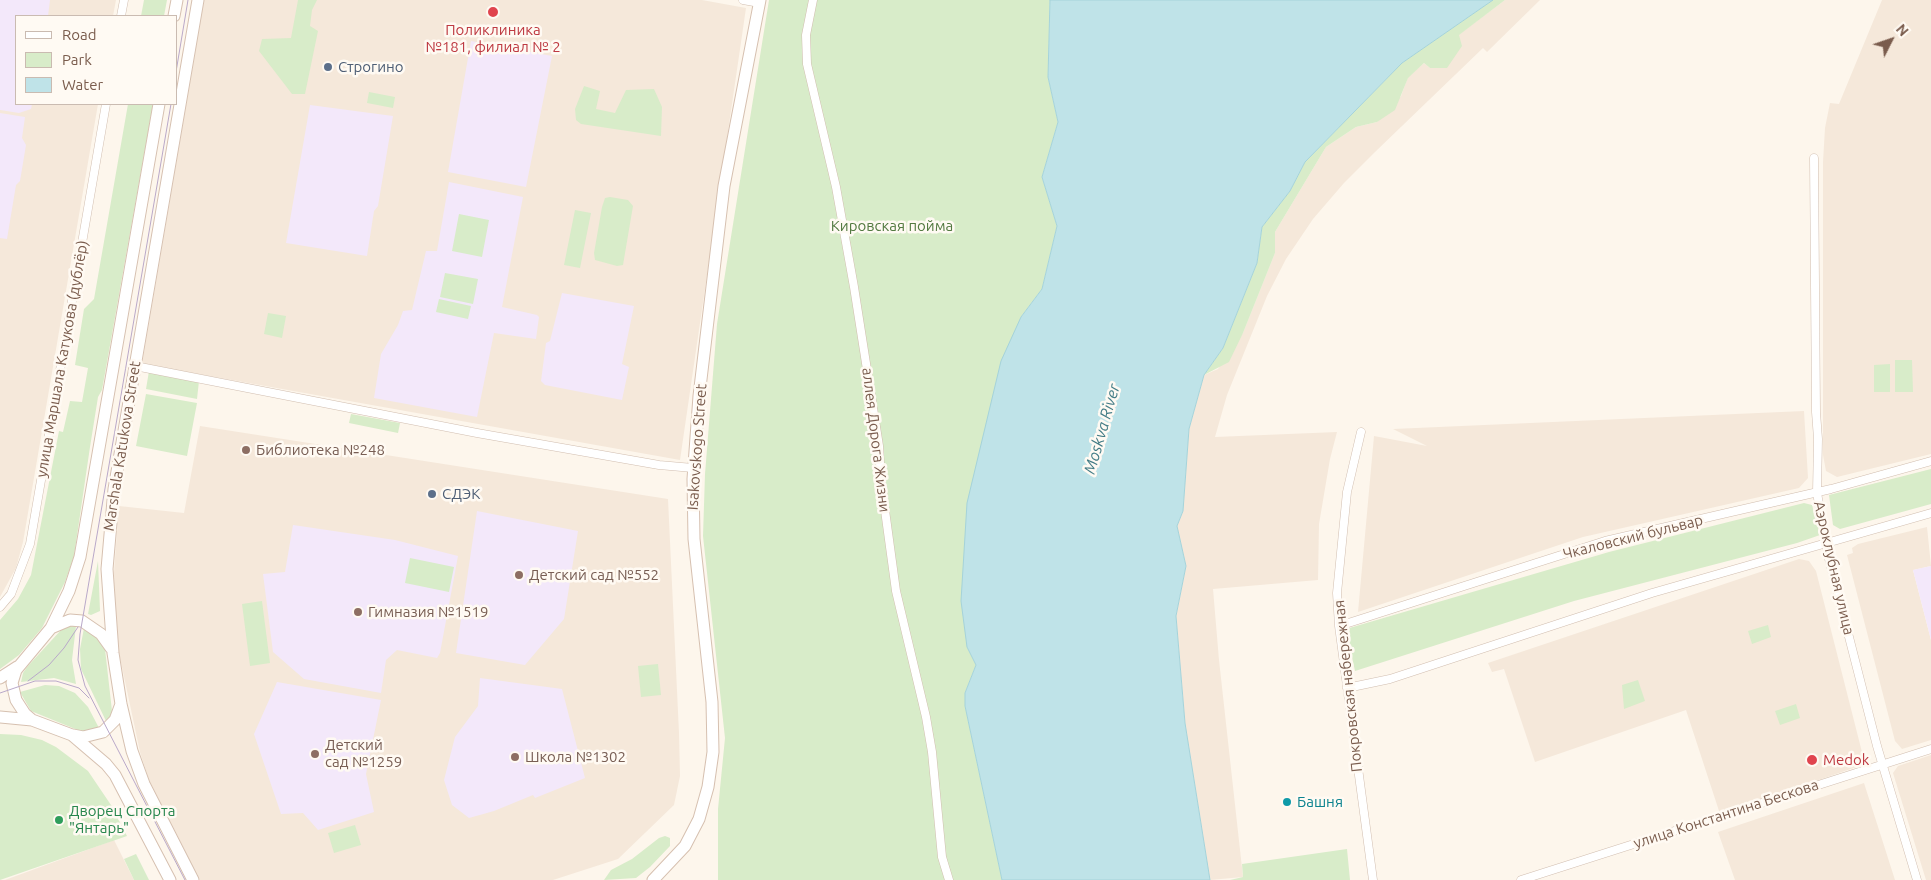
<!DOCTYPE html>
<html>
<head>
<meta charset="utf-8">
<style>
	body { margin:0 }
	#map { position:relative; width:1931px; height:880px; overflow:hidden; background:#fdf6ec; font-family:Ubuntu,sans-serif }
	canvas { display:block }
	.legend { position:absolute; left:15px; top:15px; width:162px; height:90px; box-sizing:border-box; background:#fffaf3; border:1px solid #cabbb1; margin:0; padding:6px 9px; list-style:none; font-size:15px; color:#7a5c4d }
	.legend li { display:flex; align-items:center; gap:10px; height:25px }
	.legend b { width:25px; border:1px solid #cabbb1 }
	.north { position:absolute; left:1866px; top:15px; width:50px; height:50px; -webkit-text-stroke:4px #fffaf3; paint-order:stroke; rotate:49deg; font-size:14px; font-weight:700; line-height:20px; text-align:center; color:#7a5c4d }
	.north::after { content:''; display:block; margin:auto; width:18px; height:22px; background:#7a5c4d; clip-path:polygon(50% 0,100% 100%,50% 72%,0 100%) }
</style>
</head>
<body>
<div id="map">
<canvas width="1931" height="880"></canvas>
<ul class="legend">
<li><b style="height:6px;background:#fff"></b>Road</li>
<li><b style="height:14px;background:#d8ecc9"></b>Park</li>
<li><b style="height:14px;background:#bfe3e8"></b>Water</li>
</ul>
<div class="north">N</div>
</div>
<script>
const context = document.querySelector('canvas').getContext('2d');
context.lineJoin = 'round';
function fill(path, color) { context.fillStyle = color; context.fill(path, 'evenodd'); }
const poly = rows => new Path2D(rows.map(r => 'M' + r).join(''));
function trace(path, color, width, dash) { context.strokeStyle = color; context.lineWidth = width; context.lineCap = dash ? 'butt' : 'round'; context.setLineDash(dash || []); context.stroke(path); }
function drawText(font, color, halo, rows, align = 'center') {
  context.font = font + ' Ubuntu,sans-serif'; context.lineWidth = 5; context.setLineDash([]); context.textBaseline = 'middle'; context.strokeStyle = halo; context.fillStyle = color; for (const [text, x, y, turn = 0] of rows) {
    context.save(); context.translate(x, y); context.rotate((+turn || 0) * Math.PI / 180); context.textAlign = isNaN(turn) ? turn : align; if (halo) context.strokeText(text, 0, 0); context.fillText(text, 0, 0); context.restore();
  }
}
fill(poly([
	[0,0,116,0,113,16,16,16,16,104,98,104,23,542,16,568,0,597],
	[204,0,702,0,746,8,680,460,142,364],
	[1505,0,1540,0,1487,52,1483,48,1375,152,1344,183,1313,219,1286,259,1267,296,1227,395,1215,437,1337,432,1330,459,1319,524,1318,580,1213,589,1219,660,1243,877,1210,880,1185,723,1176,616,1186,566,1177,526,1183,511,1189,429,1204,375,1218,369,1243,333,1275,253,1275,232,1326,147,1356,127,1377,122,1401,96,1408,77,1424,63,1430,68,1458,35],
	[1882,0,1931,0,1931,454,1837,477,1826,471,1823,455,1823,162,1825,128,1830,103,1839,104],
	[1804,411,1808,478,1799,488,1583,537,1358,612,1374,436,1427,446,1393,429],
	[200,426,668,499,679,733,680,776,674,805,618,859,553,880,200,880,149,780,140,752,119,653,115,615,114,572,119,506,184,513],
	[1927,527,1931,566,1913,570,1931,640,1931,740,1902,749,1895,741,1847,555,1853,553,1852,548,1858,544],
	[1799,559,1809,561,1816,571,1865,764,1720,814,1686,710,1535,762,1504,669,1492,672,1488,663],
	[1931,755,1931,880,1926,880,1893,773,1898,766],
	[1864,783,1895,880,1735,880,1718,832],
	[114,840,134,880,5,880]
]), '#f5e8da');
fill(poly([
	[0,0,50,0,48,16,16,16,16,104,32,104,31,109,19,113,0,110],
	[471,41,552,56,526,187,448,172],
	[310,105,393,116,378,206,374,211,367,256,286,243],
	[0,113,25,117,22,138,26,145,20,181,16,185,7,239,0,238],
	[449,182,523,197,502,307,537,315,539,317,536,339,494,333,477,417,374,398,381,354,398,325,403,311,412,310,426,251,437,251],
	[562,293,634,306,622,364,629,367,622,400,545,385,541,381,546,343,550,341],
	[477,511,578,531,564,619,525,665,456,653],
	[293,525,395,540,458,556,440,653,437,658,397,650,386,660,381,693,304,679,273,652,263,574,285,572],
	[1931,566,1931,640,1913,570],
	[480,678,562,689,585,778,535,798,533,795,494,811,469,818,452,805,444,780,455,737,478,706],
	[277,682,381,700,366,774,374,812,318,830,303,813,281,814,254,734]
]), '#f3e8fa');
fill(poly([
	[144,0,167,0,164,16,141,16],
	[298,0,317,0,312,10,310,26,318,31,305,94,292,94,259,51,262,39,291,38],
	[769,0,1050,0,1048,77,1058,122,1042,177,1057,226,1042,289,1021,317,967,647,976,665,965,693,965,706,1002,880,718,880,718,809,725,738,703,536,705,474,717,324],
	[1493,0,1505,0,1459,35,1462,46,1447,68,1430,68,1424,63,1408,78,1395,110,1377,122,1356,127,1326,147,1275,232,1275,253,1243,333,1229,362,1204,375,1223,348,1257,263,1262,227,1290,191,1305,162,1402,63],
	[584,86,600,91,596,109,615,113,626,90,654,89,662,107,661,136,581,124,576,120,575,109],
	[369,92,395,97,393,108,367,103],
	[128,104,153,104,102,390,98,397,90,447,74,556,65,582,42,628,19,655,0,669,0,620,18,599,31,575,59,431,63,432,70,401,82,402,88,368,75,365,84,309,94,299],
	[610,197,628,200,633,206,623,265,617,266,595,260,594,253,602,207,605,198],
	[575,210,591,213,580,268,564,265],
	[459,214,489,220,482,257,452,251],
	[445,273,478,279,473,304,440,297],
	[439,299,471,306,468,319,436,312],
	[268,313,286,316,282,338,264,334],
	[1895,360,1912,360,1913,392,1895,392],
	[1890,364,1890,392,1874,392,1874,365],
	[149,371,199,381,197,399,146,389],
	[146,394,197,403,187,456,136,446],
	[351,414,400,423,398,433,349,423],
	[1931,469,1931,504,1840,529,1833,525,1829,495],
	[1804,503,1812,505,1820,535,1797,543,1574,601,1355,671,1346,629,1609,552],
	[410,558,454,567,449,592,405,583],
	[98,561,100,611,91,615,88,614],
	[262,601,270,663,250,666,242,604],
	[69,625,76,626,72,660,76,684,54,678,21,682,23,673,27,667,62,629],
	[1768,625,1771,637,1752,644,1748,631],
	[84,628,95,635,105,649,112,711,110,718,106,721,81,669,80,649],
	[658,664,661,695,641,697,638,666],
	[1638,680,1645,701,1624,709,1622,685],
	[45,685,59,686,75,693,88,707,99,728,85,733,31,711,20,692],
	[1796,704,1800,718,1780,725,1775,711],
	[0,734,21,735,42,740,56,747,88,771,111,805,127,836,0,880],
	[355,825,361,845,334,853,328,833],
	[665,836,670,838,670,846,650,867,636,878,604,880,611,870,632,859,659,838],
	[1347,849,1350,880,1230,880,1243,877,1242,864],
	[136,854,149,880,134,880,124,859]
]), '#d8ecc9');
const water = poly([
	[1050,0,1493,0,1402,63,1305,162,1290,191,1262,227,1257,263,1223,348,1204,375,1189,429,1183,511,1177,526,1186,566,1176,616,1185,723,1210,880,1002,880,965,706,965,693,976,665,967,647,961,601,967,503,1001,361,1021,317,1042,289,1057,226,1042,177,1058,122,1048,77,1050,0]
]);
fill(water, '#bfe3e8');
trace(water, '#a5d3da', 1);
const street = poly([
	[743,0,760,3],
	[813,0,806,35,807,64,836,187,854,287,879,446,881,481,896,591,926,717,932,752,942,857,949,880],
	[121,16,124,0],
	[1814,158,1816,412,1818,439,1817,493,1829,559,1877,746,1917,880],
	[135,366,477,433,659,465,693,468],
	[1361,432,1347,492,1337,593,1339,626,1373,880],
	[0,607,11,594,30,544,106,104],
	[1339,626,1605,541,1831,489,1931,461],
	[1347,688,1390,679,1652,593,1931,513],
	[1521,880,1931,749]
]);
const secondary = poly([
	[174,16,177,0],
	[159,104,80,557,69,591,51,628,16,670,12,683,16,700,25,714,32,720,72,735,106,764,115,775,170,880],
	[51,628,70,620,82,621,101,634,111,648],
	[0,678,17,667],
	[0,717,32,720],
	[73,735,83,737,103,732,115,720,121,704],
	[193,880,144,784,132,751,121,704,113,653,107,569,114,489,198,0],
	[653,880,685,846,699,819,708,787,713,752,712,702,694,539,693,479,699,396,724,186,760,0]
]);
trace(street, '#d1beb0', 9);
trace(secondary, '#d6c0b0', 13);
trace(street, '#fff', 8);
trace(secondary, '#fff', 11);
trace(poly([
	[176,72,188,0],
	[171,104,80,634,78,660,85,686,185,880],
	[28,681,49,665,64,648,78,627],
	[0,693,35,681,56,681,79,688,89,698]
]), '#b9a8c9', 1);
for (const [x, y, r, color] of [
	[493,12,6,"#e0444e"],
	[328,67,5,"#5c6f8a"],
	[246,450,5,"#8d6e63"],
	[432,494,5,"#5c6f8a"],
	[519,575,5,"#8d6e63"],
	[358,612,5,"#8d6e63"],
	[315,754,5,"#8d6e63"],
	[515,757,5,"#8d6e63"],
	[1812,760,6,"#e0444e"],
	[1287,802,5,"#0f9aa8"],
	[59,820,5,"#2e9e5b"]
]) { const dot = new Path2D(); dot.arc(x, y, r, 0, 2 * Math.PI); context.fillStyle = color; context.fill(dot); trace(dot, '#fffaf3', 2); }
drawText('15px', '#be3a42', '#fffaf3', [
	["Поликлиника",493,30],
	["№181, филиал № 2",493,47],
	["Medok",1823,760,"left"]
]);
drawText('15px', '#4e5e75', '#fffaf3', [
	["Строгино",338,67],
	["СДЭК",442,494]
], 'left');
drawText('15px', '#537a41', '#fffaf3', [
	["Кировская пойма",892,226]
]);
drawText('15px', '#7a5c4d', '#fffaf3', [
	["улица Маршала Катукова (дублёр)",62,359,-80],
	["аллея Дорога Жизни",876,440,83],
	["Marshala Katukova Street",122,446,-81],
	["Isakovskogo Street",697,447,-86],
	["Чкаловский бульвар",1633,537,-14],
	["Аэроклубная улица",1834,568,77],
	["Покровская набережная",1348,686,-96],
	["улица Константина Бескова",1726,814,-18]
]);
drawText('15px', '#785e54', '#fffaf3', [
	["Библиотека №248",256,450],
	["Детский сад №552",529,575],
	["Гимназия №1519",368,612],
	["Детский",325,745],
	["сад №1259",325,762],
	["Школа №1302",525,757]
], 'left');
drawText('15px', '#0d838f', '#fffaf3', [
	["Башня",1297,802]
], 'left');
drawText('15px', '#27864d', '#fffaf3', [
	["Дворец Спорта",69,811],
	["\"Янтарь\"",69,828]
], 'left');
drawText('italic 16px', '#437c86', '#fffaf3', [
	["Moskva River",1102,429,-74]
]);
</script>
</body>
</html>
